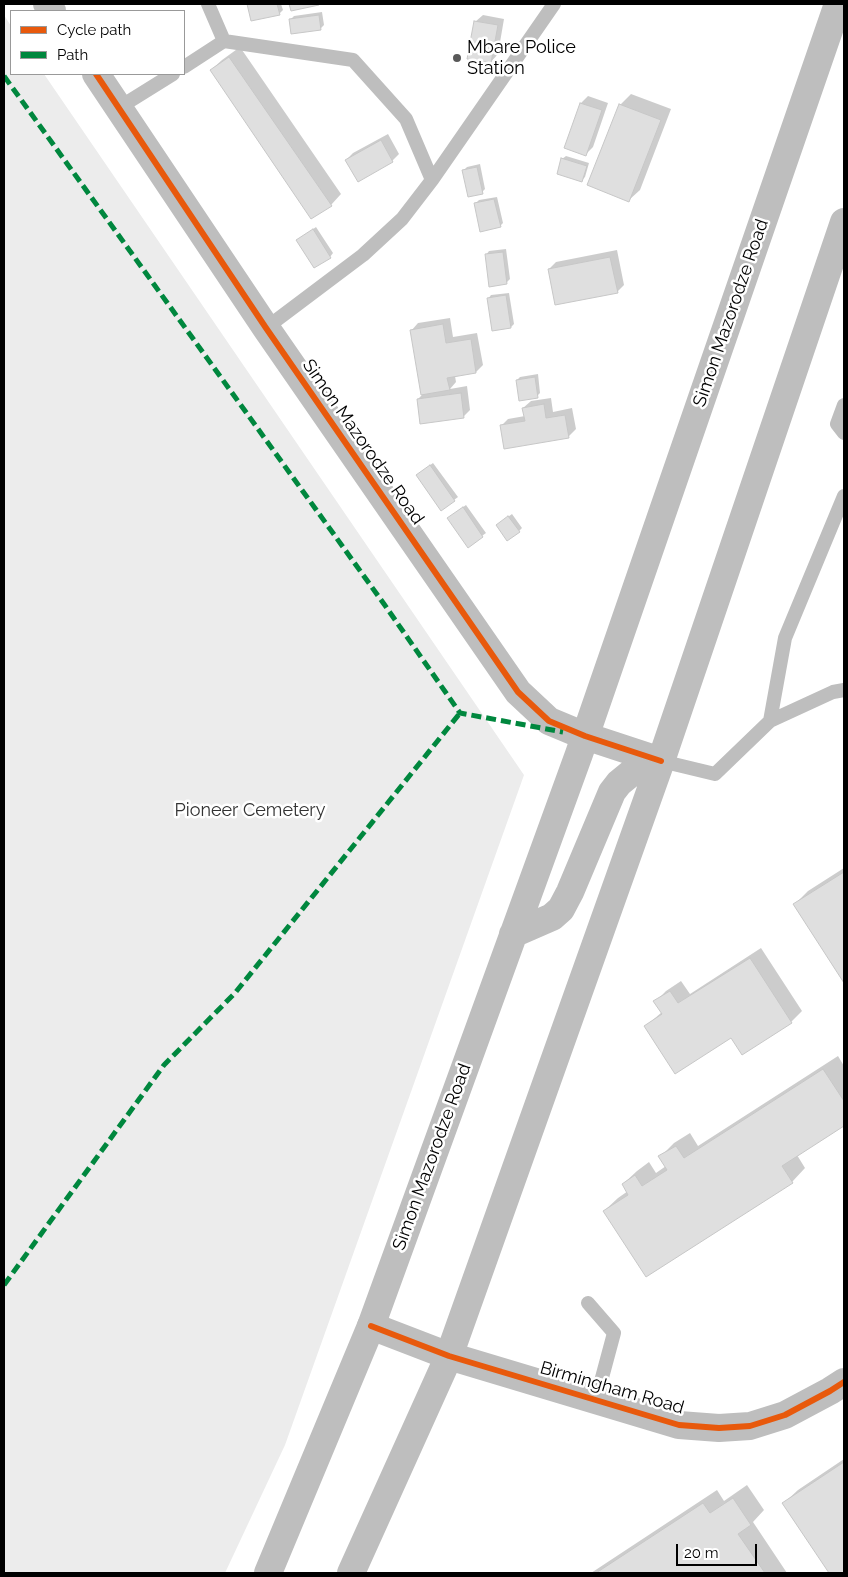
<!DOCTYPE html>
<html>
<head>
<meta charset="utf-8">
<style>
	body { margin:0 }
	#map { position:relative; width:848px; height:1577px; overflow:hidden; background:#fff; font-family:Raleway,sans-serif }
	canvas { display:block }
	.frame { position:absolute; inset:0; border:5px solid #000; pointer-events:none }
	.legend { position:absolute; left:10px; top:10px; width:175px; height:65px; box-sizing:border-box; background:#fff; border:1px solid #999; margin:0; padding:6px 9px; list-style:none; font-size:15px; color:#000 }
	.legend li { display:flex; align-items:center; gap:10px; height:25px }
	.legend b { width:25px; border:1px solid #999 }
	.scale { position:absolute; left:676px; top:1544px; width:81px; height:22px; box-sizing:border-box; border:2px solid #000; border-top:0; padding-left:6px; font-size:15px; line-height:18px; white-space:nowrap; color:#000; -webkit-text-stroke:4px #fff; paint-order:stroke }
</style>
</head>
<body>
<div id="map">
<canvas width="848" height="1577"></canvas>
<div class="frame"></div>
<ul class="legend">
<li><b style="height:6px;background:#e8590c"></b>Cycle path</li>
<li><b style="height:6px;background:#00873e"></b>Path</li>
</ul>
<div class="scale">20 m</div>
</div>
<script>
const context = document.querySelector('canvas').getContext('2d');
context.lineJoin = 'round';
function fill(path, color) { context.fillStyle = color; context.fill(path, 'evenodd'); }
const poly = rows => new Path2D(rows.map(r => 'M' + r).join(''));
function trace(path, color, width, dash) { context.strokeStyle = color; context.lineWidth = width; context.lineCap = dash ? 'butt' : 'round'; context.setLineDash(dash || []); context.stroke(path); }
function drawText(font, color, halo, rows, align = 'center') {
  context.font = font + ' Raleway,sans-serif'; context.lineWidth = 5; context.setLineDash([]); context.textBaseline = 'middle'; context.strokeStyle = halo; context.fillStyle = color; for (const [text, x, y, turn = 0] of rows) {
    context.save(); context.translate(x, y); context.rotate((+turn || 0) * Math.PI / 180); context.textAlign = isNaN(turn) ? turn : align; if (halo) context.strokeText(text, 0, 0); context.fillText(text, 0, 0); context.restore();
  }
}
fill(poly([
	[4,15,11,26,11,74,44,74,524,775,285,1445,225,1573,4,1573]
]), '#ececec');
fill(poly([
	[248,4,281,4,283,10,279,14],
	[322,12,324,25,321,28,291,19,294,16],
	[483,15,504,19,498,54,491,62,475,22],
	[240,47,341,194,331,205,211,70,222,60],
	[631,94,671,109,640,190,629,200,589,185,621,104],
	[588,96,608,103,593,147,586,154,581,103],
	[388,134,399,154,392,161,346,160,353,153],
	[566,156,589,163,585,177,582,180,562,159],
	[480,164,485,189,482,192,463,171,467,167],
	[497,197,503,223,500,226,475,204,479,200],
	[316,227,333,253,330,257,298,240],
	[506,249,510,279,506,283,486,255,489,251],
	[617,250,624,285,617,292,549,269,556,262],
	[509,293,514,324,511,327,488,299,491,295],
	[450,318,453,337,477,333,483,365,476,372,455,376,456,382,450,389,467,386,470,410,463,417,418,399,422,395,411,331,418,323],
	[538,374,540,393,537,396,517,380,520,377],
	[551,398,553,412,572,408,576,429,569,436,505,448,501,426,508,419,525,416,523,408,531,401],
	[433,463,458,497,454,500,421,472],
	[466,505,486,533,468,546,452,515],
	[512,514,522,528,519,531,501,522],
	[844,868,844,980,794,905,808,891],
	[761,948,802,1011,791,1022,732,1036,646,1026,662,1012,655,1002,666,991,681,981,690,994],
	[838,1056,844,1066,844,1125,797,1155,805,1168,792,1182,604,1211,618,1198,628,1191,623,1184,637,1171,649,1162,656,1173,666,1166,660,1157,674,1143,690,1133,698,1146],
	[844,1459,844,1573,830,1573,784,1503,798,1490],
	[747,1485,764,1510,753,1522,787,1573,591,1573,717,1490,724,1501]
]), '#0003');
const building = poly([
	[247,4,277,4,280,15,251,21,247,4],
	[289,4,319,4,319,5,291,11,289,4],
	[319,15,321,30,291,34,289,19,319,15],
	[474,21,498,25,491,63,467,59,474,21],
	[229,57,332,206,311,219,210,70,229,57],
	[580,103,602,110,586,156,564,148,580,103],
	[619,104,661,120,629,202,587,185,619,104],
	[381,140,393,162,358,182,345,160,381,140],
	[561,158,587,166,582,182,557,174,561,158],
	[477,167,483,194,468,197,462,170,477,167],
	[494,199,501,227,480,232,474,203,494,199],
	[313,229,331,258,314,268,296,240,313,229],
	[503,252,507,284,489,287,485,254,503,252],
	[610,257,618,293,555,305,548,269,610,257],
	[506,295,511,328,492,331,487,298,506,295],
	[443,324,446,343,471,339,476,373,447,378,450,390,421,395,410,330,443,324],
	[535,377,538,398,519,401,516,380,535,377],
	[461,393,464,418,420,424,417,399,461,393],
	[544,404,546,418,565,415,569,438,504,449,500,425,525,421,522,408,544,404],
	[430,465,455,501,441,511,416,475,430,465],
	[463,507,483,537,468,548,447,518,463,507],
	[508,516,520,532,507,541,496,525,508,516],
	[844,872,844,983,793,904,844,872],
	[750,958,792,1023,742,1055,731,1038,675,1074,644,1026,662,1014,653,1001,670,991,678,1003,750,958],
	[823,1069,844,1101,844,1126,782,1166,793,1183,646,1277,603,1211,628,1195,622,1184,635,1175,642,1186,667,1170,658,1156,676,1146,684,1158,823,1069],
	[844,1462,844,1573,829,1573,782,1503,844,1462],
	[733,1498,751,1525,738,1534,765,1573,596,1573,703,1503,710,1513,733,1498]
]);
fill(building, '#dfdfdf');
trace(building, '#c7c7c7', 1);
trace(poly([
	[224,41,353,60,406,119,432,180,402,219,363,255,266,328],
	[184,67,224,41,208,4],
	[120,107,173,74],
	[432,180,554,4],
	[844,405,837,424,844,433],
	[770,721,785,638,844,496],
	[661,761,715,774,770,721,833,692,844,690],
	[588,1303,614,1333,596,1400]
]), '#bebebe', 14);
trace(poly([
	[47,4,52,11],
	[96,74,266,328,518,692,549,721,585,736,661,761],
	[371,1326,449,1356,679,1425,719,1428,750,1426,785,1415,830,1391,844,1382]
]), '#bebebe', 28);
trace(poly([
	[513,934,552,917,561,909,570,892,612,792,619,783,630,774,661,761],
	[268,1573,371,1326,579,754,838,4],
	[351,1573,449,1356,661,761,844,222]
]), '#bebebe', 28);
trace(poly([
	[4,76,384,604,460,713,563,732],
	[4,1285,164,1065,235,993,460,713]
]), '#00873e', 5, [10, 5]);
trace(poly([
	[96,74,266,328,518,692,549,721,585,736,661,761],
	[371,1326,449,1356,679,1425,719,1428,750,1426,785,1415,830,1391,844,1382]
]), '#e8590c', 6);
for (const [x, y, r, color] of [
	[457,58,5,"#595959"]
]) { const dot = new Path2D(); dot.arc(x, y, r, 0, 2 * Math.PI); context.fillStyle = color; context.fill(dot); trace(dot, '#fff', 2); }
drawText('18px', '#000', '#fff', [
	["Mbare Police",467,48],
	["Station",467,69]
], 'left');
drawText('18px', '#000', '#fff', [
	["Simon Mazorodze Road",731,313,-71],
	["Simon Mazorodze Road",363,442,55],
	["Simon Mazorodze Road",432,1157,-70],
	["Birmingham Road",612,1388,16]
]);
drawText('18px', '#333', '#fff', [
	["Pioneer Cemetery",250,811]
]);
</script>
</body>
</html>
